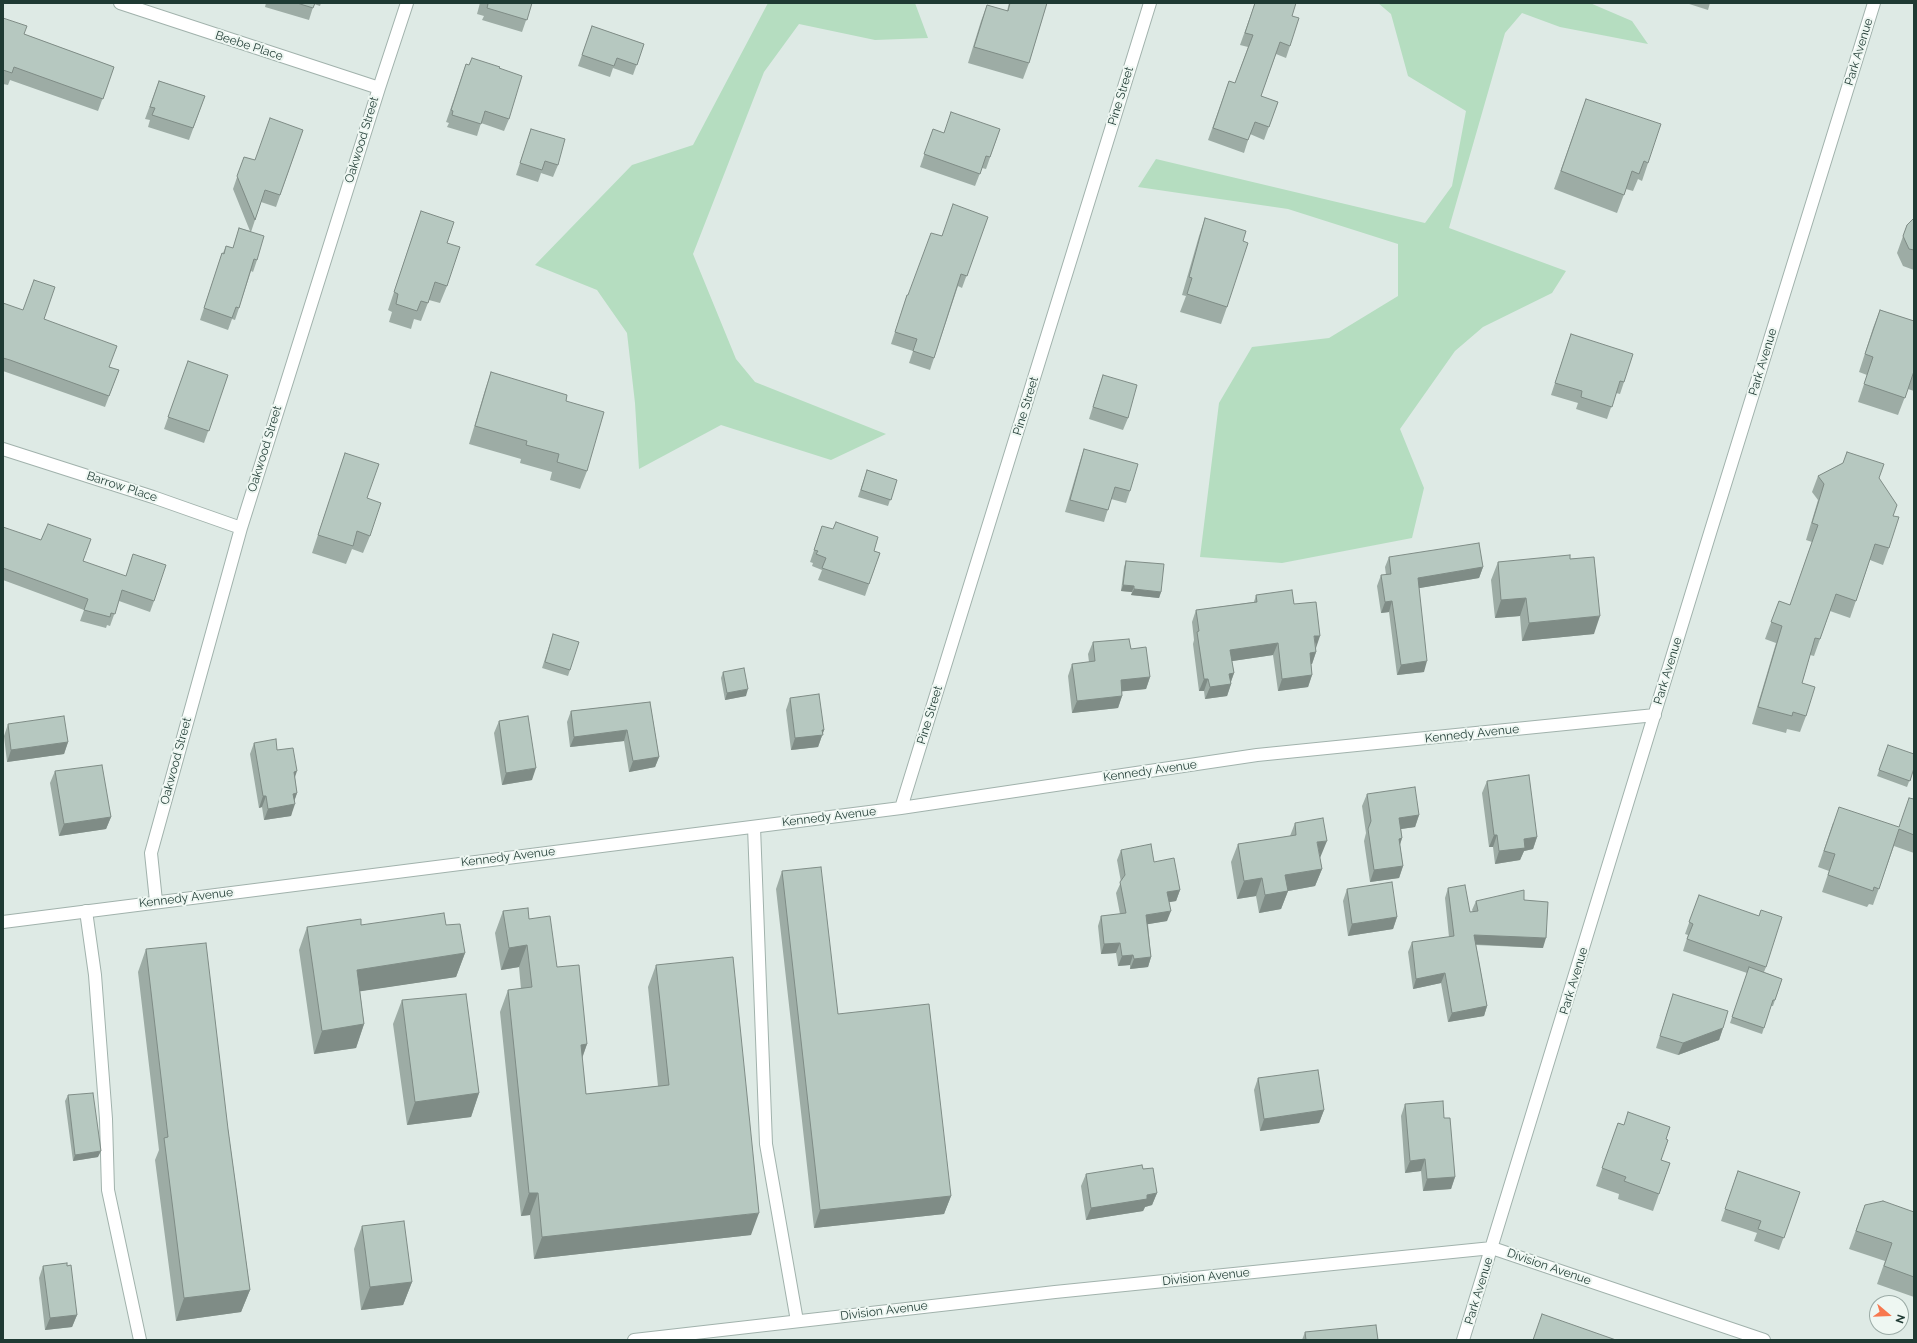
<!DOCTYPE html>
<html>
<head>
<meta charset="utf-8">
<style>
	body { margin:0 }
	#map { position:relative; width:1917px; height:1343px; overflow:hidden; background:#deeae5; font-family:Raleway,sans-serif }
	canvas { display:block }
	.frame { position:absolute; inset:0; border:4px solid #1f3a33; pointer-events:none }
	.north { position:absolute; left:1869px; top:1295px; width:40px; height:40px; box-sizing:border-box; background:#eef7f2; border:1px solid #9baba6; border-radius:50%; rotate:109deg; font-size:11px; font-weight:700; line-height:16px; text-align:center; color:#1f3a33 }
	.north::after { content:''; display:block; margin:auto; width:14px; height:18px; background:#f7784f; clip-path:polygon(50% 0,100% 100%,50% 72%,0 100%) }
</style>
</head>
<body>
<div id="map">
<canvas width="1917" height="1343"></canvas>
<div class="frame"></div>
<div class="north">N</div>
</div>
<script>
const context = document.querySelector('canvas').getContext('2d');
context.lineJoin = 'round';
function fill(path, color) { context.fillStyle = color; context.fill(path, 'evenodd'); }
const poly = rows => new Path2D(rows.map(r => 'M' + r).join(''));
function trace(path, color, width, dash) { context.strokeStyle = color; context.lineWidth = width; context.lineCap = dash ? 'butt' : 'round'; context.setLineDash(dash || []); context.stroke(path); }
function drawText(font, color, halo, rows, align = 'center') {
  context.font = font + ' Raleway,sans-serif'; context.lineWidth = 4; context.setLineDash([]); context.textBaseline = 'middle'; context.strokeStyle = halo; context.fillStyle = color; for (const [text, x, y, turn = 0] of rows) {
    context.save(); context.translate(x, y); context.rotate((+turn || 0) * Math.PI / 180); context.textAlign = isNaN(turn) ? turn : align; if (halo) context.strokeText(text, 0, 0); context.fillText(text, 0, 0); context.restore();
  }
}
fill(poly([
	[768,3,915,3,928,38,875,40,799,24,764,72,693,254,736,359,755,382,886,434,831,460,721,425,639,469,635,403,627,333,597,290,535,265,632,165,693,145],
	[1378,3,1590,3,1632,21,1648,44,1560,27,1522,13,1505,33,1449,228,1566,271,1552,293,1483,327,1455,351,1400,429,1424,488,1412,538,1282,563,1200,557,1219,403,1252,347,1329,338,1398,296,1398,244,1288,209,1138,187,1156,159,1425,223,1452,186,1466,111,1408,76,1391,14]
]), '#b5ddc0');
const service = poly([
	[754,827,766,1144,797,1321],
	[86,911,95,975,106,1119,108,1190,140,1340]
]);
const minor = poly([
	[120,3,379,88],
	[3,449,153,497,241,528],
	[901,808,1150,3],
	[156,901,151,853,241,528,379,88,407,3],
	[3,922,901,808,1257,755,1655,715],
	[634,1340,1055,1292,1492,1248,1764,1340],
	[1463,1340,1710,533,1874,3]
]);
trace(service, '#a1b2ac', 14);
trace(minor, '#a1b2ac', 14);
trace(service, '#fff', 12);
trace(minor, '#fff', 12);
fill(poly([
	[266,3,321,3,320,6,314,4,309,20,265,7],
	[480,3,532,3,522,32,482,20,484,16,477,14],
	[1009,3,1047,3,1029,63,1023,79,968,63,981,21,987,5,1007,11],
	[1255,3,1292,16,1290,46,1286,58,1276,54,1261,96,1278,102,1264,140,1250,134,1244,153,1208,140,1229,81,1235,83,1248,47,1240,45],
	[1686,3,1710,3,1708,10],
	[3,18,24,34,114,67,98,111,10,80,8,85,3,84],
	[592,26,644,44,633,75,613,68,610,77,578,66],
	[466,64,469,65,509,119,504,131,481,123,477,136,447,127,449,123,446,122],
	[159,81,205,96,189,140,148,127,150,120,145,119],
	[1586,99,1648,163,1642,181,1638,179,1633,191,1626,189,1617,213,1554,189],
	[531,129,558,165,553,177,541,173,538,182,516,175],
	[933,129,944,133,1000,129,986,169,982,168,975,186,920,167],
	[303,130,276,207,261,202,251,232,257,260,253,272,251,271,239,308,235,320,232,319,228,330,200,320,218,265,222,253,223,253,226,246,233,248,239,228,250,231,233,189,244,157,255,160],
	[421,211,447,243,447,286,440,303,429,300,421,321,414,319,411,329,389,322,392,312,388,310],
	[988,217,962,288,958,286,930,370,909,363,913,351,891,344,907,295,908,295,941,236],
	[1205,218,1243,241,1227,307,1221,324,1180,312,1186,296,1182,295,1199,236],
	[1914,218,1914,270,1903,266,1897,253,1907,225],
	[3,303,44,319,110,367,119,370,105,407,3,371],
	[1880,310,1914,321,1914,391,1908,389,1898,415,1858,402,1867,375,1859,372,1873,328],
	[1571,334,1624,382,1620,394,1616,393,1607,419,1576,409,1578,403,1551,395],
	[188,361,228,375,204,443,164,429],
	[491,372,566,401,587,471,580,489,550,480,552,472,520,463,521,459,469,444,485,390],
	[1103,375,1128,418,1123,430,1089,419,1099,387],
	[1084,449,1130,491,1126,503,1111,499,1104,522,1065,512,1080,461],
	[1847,452,1879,478,1893,516,1889,548,1883,565,1870,560,1850,618,1830,611,1814,656,1810,655,1802,683,1806,716,1800,732,1787,729,1786,733,1752,724,1776,643,1765,639,1779,601,1790,605,1812,542,1806,540,1818,500,1812,492,1818,476,1843,463],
	[345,453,367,498,370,536,363,553,352,549,346,564,312,553,339,471],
	[867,470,897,480,888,506,858,497],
	[822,526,874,551,880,553,865,596,818,580,822,570,812,566,813,563,810,562],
	[3,527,83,561,154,601,150,612,119,601,110,626,107,625,106,628,80,621,84,610,3,580],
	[1389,557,1483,567,1479,578,1419,588,1424,672,1397,675,1389,612,1381,613,1377,586,1381,575,1386,575,1385,567],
	[1570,559,1594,634,1522,641,1520,616,1495,618,1491,580,1498,562],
	[1126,561,1161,592,1159,598,1131,595,1132,592,1121,591,1124,567],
	[1256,595,1294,604,1316,647,1316,652,1312,664,1311,664,1312,675,1308,687,1278,691,1273,655,1232,661,1234,673,1231,682,1231,684,1227,696,1205,699,1204,691,1199,691,1193,644,1194,640,1192,622,1196,610,1254,602],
	[553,634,570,670,568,676,542,668],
	[1093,642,1131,649,1150,677,1146,689,1122,691,1122,696,1118,708,1072,713,1068,676,1072,664,1089,662,1088,654],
	[723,672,746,696,725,700,721,678],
	[790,698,824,730,818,747,791,750,786,710],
	[650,702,659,757,655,767,629,772,624,741,570,747,567,722,571,711],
	[499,721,532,780,502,785,494,733],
	[8,724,68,742,64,754,7,762,4,736],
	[254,743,277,750,295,778,297,793,294,801,291,816,264,820,262,807,259,808,250,754],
	[1888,745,1914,768,1907,787,1877,776],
	[55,771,111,817,106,829,59,836,50,783],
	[1487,781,1537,837,1533,849,1524,851,1520,860,1495,864,1493,847,1489,847,1482,793],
	[1367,794,1419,815,1415,827,1401,829,1402,838,1400,845,1403,866,1399,878,1370,882,1364,841,1366,833,1362,806],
	[1914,799,1914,853,1894,846,1873,905,1869,904,1867,907,1822,892,1829,871,1818,867,1833,823,1899,827],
	[1295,823,1320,858,1322,869,1315,886,1288,891,1281,909,1259,913,1256,896,1237,899,1231,862,1238,844,1290,836],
	[1121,850,1154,862,1180,890,1176,901,1169,902,1167,921,1148,924,1151,957,1148,967,1130,969,1130,965,1118,966,1116,953,1101,954,1098,926,1101,916,1120,914,1116,893,1121,882,1117,860],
	[782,871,838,1014,951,1196,944,1214,814,1228,776,889],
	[1448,888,1470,912,1473,912,1472,910,1476,901,1524,900,1543,948,1476,945,1487,1006,1484,1016,1448,1022,1441,983,1413,989,1408,952,1412,942,1449,937,1445,898],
	[1347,889,1397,917,1393,929,1348,936,1343,901],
	[1699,895,1766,967,1764,972,1782,979,1773,1006,1771,1006,1762,1034,1730,1023,1747,973,1683,951,1688,935,1685,934],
	[503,911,529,919,557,967,587,1044,582,1059,586,1094,658,1086,648,987,656,965,751,1235,534,1259,530,1215,521,1216,500,1012,508,990,521,989,519,967,501,970,495,933],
	[361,925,446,925,465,953,456,977,360,991,364,1024,356,1048,314,1054,299,950,307,927],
	[146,949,228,1129,250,1290,241,1312,176,1321,155,1160,159,1150,138,972],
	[1673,994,1723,1028,1719,1040,1678,1055,1656,1048],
	[402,1000,479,1093,471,1117,407,1125,393,1024],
	[1258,1078,1324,1110,1319,1123,1260,1131,1254,1090],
	[68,1095,98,1157,73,1161,65,1101],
	[1405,1104,1444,1118,1455,1177,1451,1189,1423,1191,1421,1171,1405,1173,1401,1116],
	[1618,1123,1666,1139,1661,1160,1670,1163,1653,1211,1618,1199,1619,1194,1596,1186],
	[1143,1169,1157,1193,1152,1205,1145,1207,1143,1211,1086,1220,1081,1186,1086,1174],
	[1738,1171,1800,1192,1779,1250,1754,1241,1757,1233,1721,1221],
	[1865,1205,1914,1212,1914,1297,1877,1284,1885,1261,1849,1249],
	[362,1226,412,1282,403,1305,361,1310,354,1249],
	[43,1266,67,1266,77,1315,72,1327,45,1330,39,1278],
	[1305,1332,1378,1340,1302,1340]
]), '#9daca5');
fill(poly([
	[1483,567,1479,578,1414,589,1418,578],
	[1123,585,1134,586,1132,592,1121,591],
	[1134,589,1161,592,1159,598,1131,595],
	[1526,598,1520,616,1495,618,1501,600],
	[1392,601,1389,612,1381,613,1385,602],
	[1600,616,1594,634,1522,641,1529,623],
	[1314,636,1320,636,1316,648],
	[1278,643,1273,655,1226,662,1230,650],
	[1316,652,1312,664,1305,665,1310,653],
	[1427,661,1424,672,1397,675,1401,665],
	[1234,673,1230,684,1231,684,1227,696,1205,699,1210,687,1229,674],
	[1312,675,1308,687,1278,691,1282,679],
	[1150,677,1146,689,1116,692,1121,680],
	[1204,679,1208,679,1204,691,1199,691],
	[748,689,746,696,725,700,727,693],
	[1122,696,1118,708,1072,713,1077,701],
	[627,730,624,741,570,747,574,737],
	[822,730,824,730,818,747,791,750,795,738],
	[68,742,64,754,7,762,11,750],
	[659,757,655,767,629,772,633,761],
	[536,768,532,780,502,785,506,773],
	[297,771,293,783,294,772],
	[297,793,293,805,293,794],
	[263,796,266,796,262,807,259,808],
	[295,804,291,816,264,820,268,809],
	[1419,815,1415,827,1394,830,1399,818],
	[111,817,106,829,59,836,64,824],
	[1494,835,1497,835,1493,847,1489,847],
	[1537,837,1533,849,1524,851,1520,860,1495,864,1499,851,1524,839],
	[1402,838,1398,850,1399,839],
	[1327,841,1320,858,1317,842],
	[1403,866,1399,878,1370,882,1374,870],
	[1322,869,1315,886,1288,891,1281,909,1259,913,1265,895,1285,875],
	[1262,878,1256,896,1237,899,1244,881],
	[1180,890,1176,901,1164,903,1167,892],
	[1171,911,1167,921,1143,925,1146,915],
	[1397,917,1393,929,1348,936,1352,924],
	[1474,935,1546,938,1543,948,1471,944],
	[1120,943,1116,953,1101,954,1104,944],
	[527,945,519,967,501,970,509,948],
	[465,953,456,977,349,993,357,970],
	[1133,955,1130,965,1118,966,1122,956],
	[1151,957,1148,967,1130,969,1134,959],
	[1445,973,1441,983,1413,989,1416,979],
	[1487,1006,1484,1016,1448,1022,1452,1013],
	[364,1024,356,1048,314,1054,322,1031],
	[1723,1028,1719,1040,1678,1055,1683,1043],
	[587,1044,579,1066,581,1045],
	[479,1093,471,1117,407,1125,415,1102],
	[1324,1110,1319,1123,1260,1131,1264,1119],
	[101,1151,98,1157,73,1161,75,1155],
	[1425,1159,1421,1171,1405,1173,1410,1161],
	[1455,1177,1451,1189,1423,1191,1427,1179],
	[529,1193,538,1193,530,1215,521,1216],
	[1157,1193,1152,1205,1145,1207,1143,1211,1086,1220,1091,1208],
	[951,1196,944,1214,814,1228,820,1210],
	[759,1213,751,1235,534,1259,542,1237],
	[412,1282,403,1305,361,1310,370,1287],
	[250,1290,241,1312,176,1321,184,1298],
	[77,1315,72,1327,45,1330,50,1318]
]), '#7f8c86');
const building = poly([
	[297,3,315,3,313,8,297,3],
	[485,3,532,3,527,20,487,8,488,4,485,3],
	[1010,3,1047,3,1029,63,974,47,987,5,1008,11,1010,3],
	[1255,3,1296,3,1292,16,1299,18,1290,46,1280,42,1261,96,1278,102,1269,127,1255,122,1248,140,1213,128,1229,81,1235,83,1253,35,1245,33,1255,3],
	[3,18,27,26,24,34,114,67,103,99,14,67,12,73,3,70,3,18],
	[592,26,644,44,637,65,617,58,614,66,582,55,592,26],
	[472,58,500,67,499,68,522,76,509,119,485,111,481,124,452,115,453,111,451,110,466,64,469,65,472,58],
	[159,81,205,96,193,128,152,115,155,108,150,107,159,81],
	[1586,99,1661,124,1648,163,1644,161,1639,174,1632,171,1624,195,1561,171,1586,99],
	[951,112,1000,129,990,157,986,156,980,174,924,154,933,129,944,133,951,112],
	[270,118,303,130,280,195,265,190,255,220,237,176,244,157,255,160,270,118],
	[531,129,565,139,558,165,545,161,542,170,520,163,531,129],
	[953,204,988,217,967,276,961,274,934,358,913,351,917,339,895,332,907,295,908,295,931,233,942,236,953,204],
	[421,211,454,222,447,243,460,247,447,286,435,282,428,303,421,301,417,311,396,304,398,294,394,292,421,211],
	[1205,218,1246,231,1243,241,1248,243,1227,307,1187,294,1192,278,1189,277,1205,218],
	[1914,218,1914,250,1909,249,1903,236,1907,225,1914,218],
	[239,228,264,236,257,260,254,259,239,308,236,307,232,318,204,308,222,253,224,254,226,246,233,248,239,228],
	[34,280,55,287,44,319,117,346,109,367,119,370,109,396,10,360,3,358,3,303,23,310,34,280],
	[1880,310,1914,321,1914,371,1905,398,1864,384,1873,357,1865,354,1880,310],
	[1571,334,1633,354,1624,382,1620,381,1612,407,1581,397,1582,391,1555,383,1571,334],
	[188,361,228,375,209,431,168,417,188,361],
	[491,372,567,395,566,401,604,412,587,471,557,462,559,454,526,445,527,441,475,426,491,372],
	[1103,375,1137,385,1128,418,1093,407,1103,375],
	[1084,449,1138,464,1130,491,1115,487,1108,510,1070,500,1084,449],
	[1847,452,1884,464,1879,478,1897,505,1893,516,1899,517,1889,548,1875,544,1856,601,1836,594,1820,639,1815,638,1802,683,1815,687,1806,716,1793,712,1792,716,1758,707,1782,626,1771,622,1779,601,1790,605,1818,525,1812,523,1824,484,1818,476,1843,463,1847,452],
	[345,453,379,464,367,498,381,503,370,536,357,531,353,546,318,535,345,453],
	[867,470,897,480,891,500,861,490,867,470],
	[836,522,878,537,874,551,880,553,869,584,822,568,826,558,816,554,818,551,814,550,822,526,833,529,836,522],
	[48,524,91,539,83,561,126,576,133,554,166,565,154,601,122,590,115,614,111,613,110,617,84,610,88,599,3,568,3,527,41,540,48,524],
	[1479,543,1483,567,1418,578,1427,661,1401,665,1392,601,1385,602,1381,575,1391,574,1389,557,1479,543],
	[1570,555,1570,559,1594,557,1600,616,1529,623,1526,598,1501,600,1498,562,1570,555],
	[1126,561,1164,564,1161,592,1134,589,1134,586,1123,585,1126,561],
	[1292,590,1294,604,1316,602,1320,636,1314,636,1316,652,1310,653,1312,675,1282,679,1278,643,1230,650,1234,673,1229,674,1231,684,1210,687,1208,679,1204,679,1197,632,1199,631,1196,610,1257,602,1256,595,1292,590],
	[553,634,579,642,570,670,545,662,553,634],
	[1129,639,1131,649,1146,647,1150,677,1121,680,1122,696,1077,701,1072,664,1095,661,1093,642,1129,639],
	[744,668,748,689,727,693,723,672,744,668],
	[819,694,824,730,822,730,823,735,795,738,790,698,819,694],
	[650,702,659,757,633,761,627,730,574,737,571,711,650,702],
	[64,716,68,742,11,750,8,724,64,716],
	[528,716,536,768,506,773,499,721,528,716],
	[276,739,277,750,293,748,297,771,294,772,297,793,293,794,295,804,268,809,266,796,263,796,254,743,276,739],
	[1888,745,1914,754,1914,768,1910,781,1879,770,1888,745],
	[102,765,111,817,64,824,55,771,102,765],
	[1529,775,1537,837,1524,839,1525,848,1499,851,1497,835,1494,835,1487,781,1529,775],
	[1415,787,1419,815,1399,818,1402,838,1399,839,1403,866,1374,870,1368,829,1371,821,1367,794,1415,787],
	[1909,798,1914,799,1914,835,1899,829,1879,889,1874,887,1873,891,1828,875,1835,854,1824,851,1839,807,1899,827,1909,798],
	[1323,818,1327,841,1317,842,1322,869,1285,875,1288,891,1265,895,1262,878,1244,881,1238,844,1296,835,1295,823,1323,818],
	[1151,844,1154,862,1174,858,1180,890,1167,892,1171,911,1146,915,1151,957,1134,959,1133,955,1122,956,1120,943,1104,944,1101,916,1126,913,1120,882,1125,875,1121,850,1151,844],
	[821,867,838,1014,929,1004,951,1196,820,1210,782,871,821,867],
	[1392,882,1397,917,1352,924,1347,889,1392,882],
	[1465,885,1470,912,1478,911,1476,901,1524,890,1524,900,1548,902,1546,938,1474,935,1487,1006,1452,1013,1445,973,1416,979,1412,942,1454,936,1448,888,1465,885],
	[1699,895,1759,916,1761,910,1782,917,1766,967,1687,939,1693,924,1689,922,1699,895],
	[528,908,529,919,550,916,557,967,579,965,587,1044,581,1045,586,1094,669,1085,656,965,733,957,759,1213,542,1237,538,1193,529,1193,508,990,532,987,527,945,509,948,503,911,528,908],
	[444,913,446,925,460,924,465,953,357,970,364,1024,322,1031,307,927,361,919,361,925,444,913],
	[206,943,228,1129,250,1290,184,1298,164,1138,168,1137,146,949,206,943],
	[1749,967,1782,979,1775,1000,1773,1000,1764,1028,1732,1017,1749,967],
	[466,994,479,1093,415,1102,402,1000,466,994],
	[1673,994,1728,1011,1723,1028,1683,1043,1660,1036,1673,994],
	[1318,1070,1324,1110,1264,1119,1258,1078,1318,1070],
	[93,1093,101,1151,75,1155,68,1095,93,1093],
	[1443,1101,1444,1118,1450,1118,1455,1177,1427,1179,1425,1159,1410,1161,1405,1104,1443,1101],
	[1628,1112,1670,1127,1666,1139,1668,1140,1661,1160,1670,1163,1659,1194,1624,1181,1626,1177,1602,1168,1618,1123,1624,1125,1628,1112],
	[1142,1165,1143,1169,1153,1168,1157,1193,1147,1195,1147,1199,1091,1208,1086,1174,1142,1165],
	[1738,1171,1800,1192,1784,1238,1758,1229,1761,1221,1725,1209,1738,1171],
	[1883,1201,1914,1212,1914,1277,1884,1266,1892,1243,1856,1231,1865,1205,1883,1201],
	[404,1221,412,1282,370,1287,362,1226,404,1221],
	[67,1263,67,1266,71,1265,77,1315,50,1318,43,1266,67,1263],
	[1542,1314,1616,1340,1533,1340,1542,1314],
	[1376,1325,1378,1340,1306,1340,1305,1332,1376,1325]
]);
fill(building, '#b6c8c0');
trace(building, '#7f8c86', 1);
drawText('12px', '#1f3a33', '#eef7f2', [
	["Beebe Place",249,46,18],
	["Park Avenue",1859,52,-73],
	["Pine Street",1121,96,-73],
	["Oakwood Street",362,140,-73],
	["Park Avenue",1763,362,-73],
	["Pine Street",1026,406,-73],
	["Oakwood Street",265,449,-73],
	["Barrow Place",122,487,18],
	["Park Avenue",1668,671,-73],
	["Pine Street",930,715,-73],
	["Kennedy Avenue",1472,734,-6],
	["Oakwood Street",176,761,-75],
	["Kennedy Avenue",1150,771,-8],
	["Kennedy Avenue",829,817,-7],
	["Kennedy Avenue",508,857,-7],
	["Kennedy Avenue",186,898,-7],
	["Park Avenue",1574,981,-73],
	["Division Avenue",1549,1267,19],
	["Division Avenue",1206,1277,-6],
	["Park Avenue",1479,1291,-73],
	["Division Avenue",884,1311,-7]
]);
</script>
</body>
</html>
